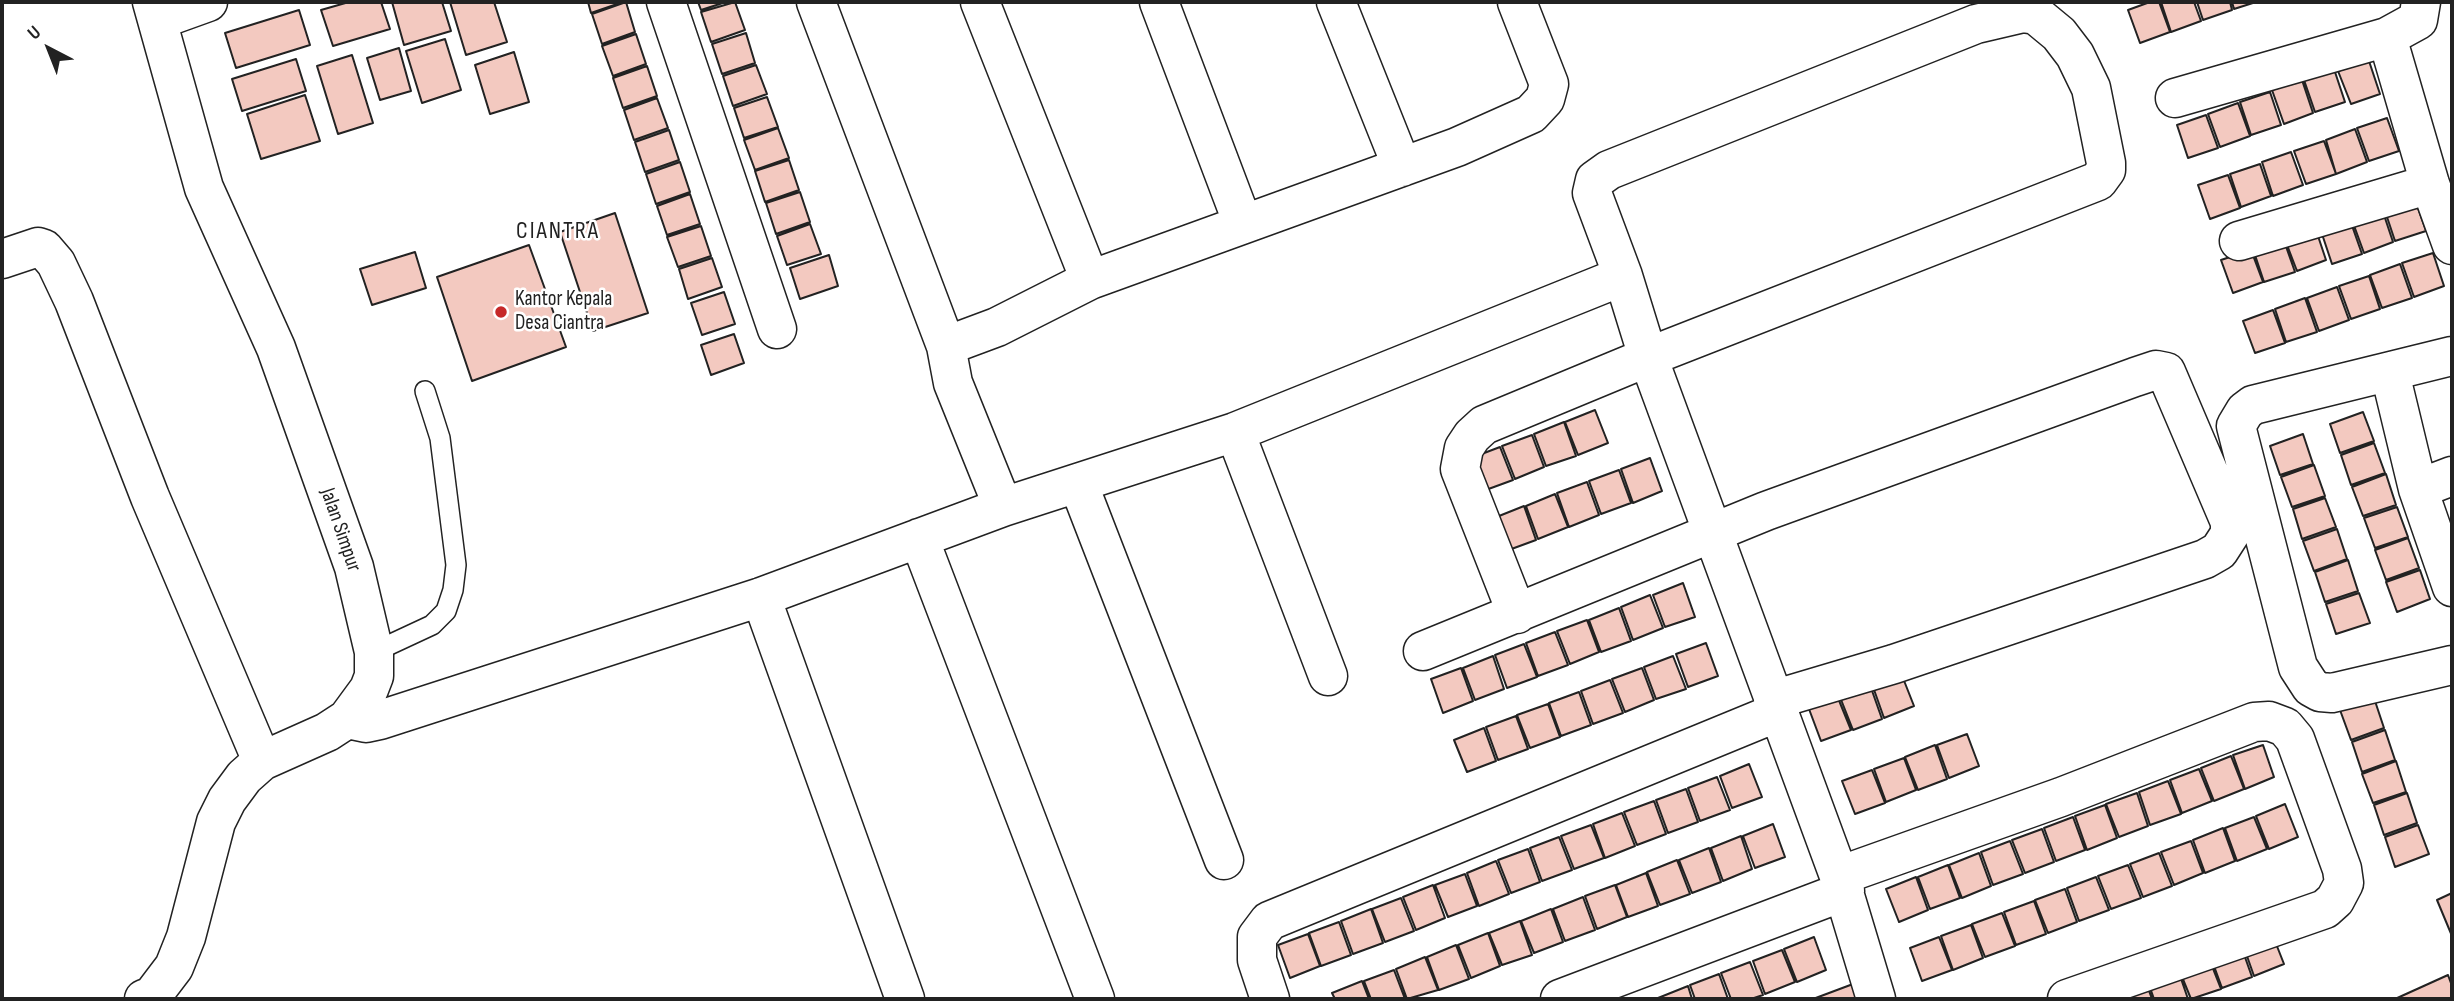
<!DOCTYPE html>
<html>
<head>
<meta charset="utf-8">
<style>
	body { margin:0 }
	#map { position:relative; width:2454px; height:1001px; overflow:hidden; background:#fff; font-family:"Sofia Sans Condensed",sans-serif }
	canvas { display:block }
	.frame { position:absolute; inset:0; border:4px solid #222; pointer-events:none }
	.north { position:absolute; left:14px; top:14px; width:70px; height:70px; -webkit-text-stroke:5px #fff; paint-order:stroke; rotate:318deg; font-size:19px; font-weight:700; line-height:28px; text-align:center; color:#222 }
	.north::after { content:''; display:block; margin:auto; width:24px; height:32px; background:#222; clip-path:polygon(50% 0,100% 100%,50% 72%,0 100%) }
</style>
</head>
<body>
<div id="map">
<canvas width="2454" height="1001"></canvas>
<div class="frame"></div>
<div class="north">U</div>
</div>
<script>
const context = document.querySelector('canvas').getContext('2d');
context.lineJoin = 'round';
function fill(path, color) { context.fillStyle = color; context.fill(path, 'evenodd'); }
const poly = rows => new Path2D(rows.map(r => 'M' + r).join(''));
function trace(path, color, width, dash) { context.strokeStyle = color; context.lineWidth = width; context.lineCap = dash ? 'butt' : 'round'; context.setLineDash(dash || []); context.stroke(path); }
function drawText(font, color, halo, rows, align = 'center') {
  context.font = font + ' "Sofia Sans Condensed",sans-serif'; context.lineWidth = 5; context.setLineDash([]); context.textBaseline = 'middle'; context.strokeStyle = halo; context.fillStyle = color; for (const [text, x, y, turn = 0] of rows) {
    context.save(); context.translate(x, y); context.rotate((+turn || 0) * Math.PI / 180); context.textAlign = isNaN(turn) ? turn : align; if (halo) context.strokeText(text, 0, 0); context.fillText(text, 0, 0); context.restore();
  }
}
const building = poly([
	[349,2,381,2,390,29,333,46,321,10,349,2],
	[392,2,442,2,451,31,404,45,392,2],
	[450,2,494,2,507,42,466,55,450,2],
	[588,2,623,2,591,13,588,2],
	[626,2,635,32,602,44,592,14,626,2],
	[698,2,726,2,701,10,698,2],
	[735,2,745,30,711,42,701,12,735,2],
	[2150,2,2159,2,2170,32,2140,43,2128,10,2150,2],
	[2161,2,2194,2,2201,21,2171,32,2161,2],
	[2197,2,2230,2,2232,10,2203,20,2197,2],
	[2232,2,2256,2,2234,9,2232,2],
	[299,10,310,45,236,68,225,33,299,10],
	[746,33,755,63,722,74,712,44,746,33],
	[636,34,646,64,613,76,602,46,636,34],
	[445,39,461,90,422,103,406,51,445,39],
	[399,48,411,91,380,100,367,58,399,48],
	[514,52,529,102,490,114,475,65,514,52],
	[352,55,373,123,338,134,317,66,352,55],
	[296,59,306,91,242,111,232,79,296,59],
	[2369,61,2380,94,2351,104,2338,71,2369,61],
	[756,65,767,94,733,106,723,76,756,65],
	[647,66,657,96,623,108,613,78,647,66],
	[2334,69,2345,102,2315,112,2304,80,2334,69],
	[2302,80,2313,113,2284,124,2272,90,2302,80],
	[2270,92,2281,125,2251,135,2240,102,2270,92],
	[305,95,320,141,261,159,247,114,305,95],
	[767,97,778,127,744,138,734,108,767,97],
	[657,98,668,128,634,140,624,110,657,98],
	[2238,103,2250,136,2220,147,2208,114,2238,103],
	[2206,115,2218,148,2188,158,2177,125,2206,115],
	[2387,118,2399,151,2369,161,2357,128,2387,118],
	[778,128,789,158,755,170,744,140,778,128],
	[2355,129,2367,162,2336,174,2326,140,2355,129],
	[669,130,679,160,645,172,635,142,669,130],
	[2324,141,2336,174,2306,184,2294,151,2324,141],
	[2291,152,2303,185,2273,196,2262,162,2291,152],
	[789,160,799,190,765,202,755,171,789,160],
	[680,162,690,192,656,204,646,174,680,162],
	[2260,164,2271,196,2241,207,2230,174,2260,164],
	[2228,175,2240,208,2210,219,2198,185,2228,175],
	[800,192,810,222,776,234,766,203,800,192],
	[690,194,700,224,667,235,657,206,690,194],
	[2414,197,2426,231,2395,241,2384,208,2414,197],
	[2382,209,2393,242,2364,253,2352,220,2382,209],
	[615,213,648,313,593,331,560,232,615,213],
	[2350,220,2362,254,2332,264,2321,231,2350,220],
	[810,224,821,254,787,265,777,236,810,224],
	[701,226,711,256,678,267,667,237,701,226],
	[2315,227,2326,260,2297,271,2284,237,2315,227],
	[2283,238,2295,272,2264,282,2253,249,2283,238],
	[529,245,566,347,472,381,437,277,529,245],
	[2251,250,2263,282,2233,293,2221,260,2251,250],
	[415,252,426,288,372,305,360,269,415,252],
	[2433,253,2444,286,2414,297,2402,263,2433,253],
	[829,255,838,286,800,299,790,268,829,255],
	[712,258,722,287,688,299,679,269,712,258],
	[2400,264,2412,298,2382,308,2370,275,2400,264],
	[2369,276,2380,309,2351,319,2339,286,2369,276],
	[2337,287,2349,320,2319,331,2307,298,2337,287],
	[724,292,735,324,702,335,691,303,724,292],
	[2305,298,2317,332,2286,342,2275,309,2305,298],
	[2273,310,2285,343,2255,353,2243,321,2273,310],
	[734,334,744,363,711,375,701,345,734,334],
	[1595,410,1608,443,1578,455,1565,422,1595,410],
	[2363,412,2374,441,2340,453,2330,424,2363,412],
	[1564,422,1576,456,1546,466,1534,434,1564,422],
	[2303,434,2313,464,2280,475,2270,446,2303,434],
	[1532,435,1544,467,1515,479,1502,446,1532,435],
	[2374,443,2385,473,2351,485,2341,455,2374,443],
	[1500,447,1513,480,1483,491,1471,458,1500,447],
	[1650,458,1662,491,1633,503,1621,469,1650,458],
	[2314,465,2325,496,2292,507,2281,477,2314,465],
	[1619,470,1631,503,1601,514,1589,481,1619,470],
	[2386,474,2396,505,2363,516,2352,487,2386,474],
	[1587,482,1599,515,1569,527,1557,493,1587,482],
	[1555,494,1568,527,1538,539,1526,506,1555,494],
	[2325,498,2336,527,2302,539,2293,509,2325,498],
	[1524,506,1536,540,1506,551,1494,518,1524,506],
	[2397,507,2408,537,2375,548,2364,518,2397,507],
	[2337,529,2347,559,2314,571,2303,541,2337,529],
	[2408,538,2419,568,2386,580,2375,550,2408,538],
	[2348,560,2358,591,2325,602,2315,572,2348,560],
	[2420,570,2430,599,2397,612,2386,582,2420,570],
	[1683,583,1695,617,1665,627,1653,595,1683,583],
	[2359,593,2370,623,2336,634,2326,604,2359,593],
	[1650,595,1663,628,1633,640,1621,607,1650,595],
	[1619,608,1631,641,1601,652,1589,620,1619,608],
	[1587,620,1599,652,1570,664,1557,631,1587,620],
	[1555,632,1568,665,1538,676,1526,643,1555,632],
	[1706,643,1718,676,1688,687,1676,654,1706,643],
	[1524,644,1537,677,1507,688,1495,655,1524,644],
	[1493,656,1504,689,1475,700,1463,668,1493,656],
	[1673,656,1686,689,1656,699,1644,667,1673,656],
	[1461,668,1473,701,1443,713,1431,679,1461,668],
	[1642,668,1654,700,1625,712,1612,679,1642,668],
	[1901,673,1914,706,1884,718,1872,684,1901,673],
	[1610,680,1623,713,1593,724,1581,691,1610,680],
	[1870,685,1882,719,1853,730,1840,697,1870,685],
	[1579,692,1591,725,1561,736,1549,703,1579,692],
	[1838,698,1851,730,1821,741,1809,709,1838,698],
	[2374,698,2384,728,2351,740,2340,710,2374,698],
	[1548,704,1560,737,1530,748,1517,715,1548,704],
	[1516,716,1528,749,1498,760,1486,727,1516,716],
	[1484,728,1496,761,1467,772,1454,740,1484,728],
	[2385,730,2395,760,2362,772,2352,742,2385,730],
	[1967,734,1979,766,1949,778,1937,745,1967,734],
	[1935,745,1947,779,1918,790,1905,757,1935,745],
	[2263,745,2274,777,2245,789,2233,755,2263,745],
	[2231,756,2244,789,2214,801,2201,768,2231,756],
	[1904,758,1916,790,1886,802,1874,769,1904,758],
	[2396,761,2406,792,2373,803,2362,774,2396,761],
	[1749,764,1762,797,1732,808,1720,776,1749,764],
	[2199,769,2212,801,2182,813,2170,780,2199,769],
	[1872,770,1885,803,1855,814,1842,781,1872,770],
	[1717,777,1730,810,1700,821,1688,788,1717,777],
	[2168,781,2181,814,2150,825,2139,792,2168,781],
	[1686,789,1698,822,1668,833,1656,800,1686,789],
	[2137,793,2148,826,2119,837,2106,804,2137,793],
	[2407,793,2417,823,2384,835,2374,805,2407,793],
	[1654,801,1666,834,1637,845,1624,812,1654,801],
	[2285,804,2298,837,2269,849,2256,816,2285,804],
	[2105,805,2117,838,2087,850,2075,816,2105,805],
	[1622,813,1635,846,1605,858,1593,824,1622,813],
	[2073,817,2085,850,2056,861,2044,828,2073,817],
	[2254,817,2267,849,2237,861,2225,828,2254,817],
	[1773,824,1785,857,1755,868,1743,836,1773,824],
	[1591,825,1604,858,1574,869,1561,836,1591,825],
	[2418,825,2429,854,2395,867,2385,837,2418,825],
	[2223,828,2235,861,2205,873,2193,840,2223,828],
	[2042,829,2054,862,2025,873,2012,840,2042,829],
	[1741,836,1752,869,1723,881,1711,848,1741,836],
	[1559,837,1572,870,1542,881,1530,848,1559,837],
	[2010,841,2023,874,1993,885,1981,852,2010,841],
	[2191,841,2203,873,2174,885,2161,852,2191,841],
	[1709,848,1721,882,1692,893,1679,860,1709,848],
	[1528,849,1540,882,1511,893,1498,860,1528,849],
	[1979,853,1991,886,1962,898,1949,865,1979,853],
	[2159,853,2172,886,2143,897,2130,864,2159,853],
	[1677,860,1690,894,1660,905,1647,872,1677,860],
	[1496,861,1509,894,1479,906,1467,873,1496,861],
	[1948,865,1960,898,1930,909,1918,877,1948,865],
	[2128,865,2141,898,2111,909,2098,876,2128,865],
	[1646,873,1658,906,1628,917,1616,885,1646,873],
	[1465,874,1477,906,1448,917,1435,885,1465,874],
	[1916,877,1928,910,1899,922,1886,889,1916,877],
	[2096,877,2109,910,2079,921,2067,888,2096,877],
	[1433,885,1445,918,1416,930,1403,897,1433,885],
	[1615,885,1627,917,1597,929,1585,896,1615,885],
	[2065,889,2077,922,2048,933,2035,900,2065,889],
	[2452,893,2452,936,2437,900,2452,893],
	[1583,897,1595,930,1565,941,1553,909,1583,897],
	[1401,898,1414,931,1385,942,1372,909,1401,898],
	[2034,901,2046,934,2016,945,2004,912,2034,901],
	[1371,909,1383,943,1353,954,1341,921,1371,909],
	[1551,909,1563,942,1534,953,1521,921,1551,909],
	[2002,913,2015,946,1985,957,1972,924,2002,913],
	[1520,921,1532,955,1502,965,1489,933,1520,921],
	[1339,922,1351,955,1321,966,1309,933,1339,922],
	[1971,925,1983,958,1953,970,1941,936,1971,925],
	[2271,931,2284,964,2254,976,2242,942,2271,931],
	[1488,933,1500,966,1471,978,1458,945,1488,933],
	[1308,934,1320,966,1290,978,1278,945,1308,934],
	[1814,937,1826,970,1797,982,1784,949,1814,937],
	[1939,937,1952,970,1922,981,1910,948,1939,937],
	[2240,943,2252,977,2222,988,2210,955,2240,943],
	[1456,945,1469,979,1439,990,1427,957,1456,945],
	[1782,950,1795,982,1765,994,1753,961,1782,950],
	[2208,956,2221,989,2191,999,2178,967,2208,956],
	[1425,957,1438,990,1407,999,1396,969,1425,957],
	[1750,962,1763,995,1751,999,1731,999,1721,973,1750,962],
	[2177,967,2188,999,2154,999,2147,979,2177,967],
	[1394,970,1405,999,1371,999,1364,981,1394,970],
	[1719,974,1728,999,1695,999,1690,985,1719,974],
	[2448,975,2452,986,2452,999,2395,999,2448,975],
	[2145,980,2152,999,2118,999,2145,980],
	[1362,981,1369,999,1335,999,1332,993,1362,981],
	[1853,984,1859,999,1813,999,1853,984],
	[1688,986,1692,999,1658,999,1658,998,1688,986]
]);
fill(building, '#f3c9c0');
trace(building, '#222', 2);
const service = poly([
	[374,652,432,625,446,611,453,590,456,565,440,438,425,391]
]);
const minor = poly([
	[666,2,777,329],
	[816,2,946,346],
	[980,2,1090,280],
	[1159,2,1243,224],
	[1336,2,1402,167],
	[2421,2,2418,20,2387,37,2430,184,2452,245],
	[158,20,208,2],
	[2175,98,2387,37],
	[2239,241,2430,184],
	[2,259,38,247,44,249,56,263,74,301,150,497,262,761],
	[2452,356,2253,405,2245,411,2236,426,2298,667,2311,687,2320,692,2332,693,2452,665],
	[2390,373,2418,489,2452,587],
	[1235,432,1328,676],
	[1078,483,1224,860],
	[2418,489,2452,476],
	[1003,507,953,383,946,346,997,327,1090,280,1457,147,1531,114,1545,99,1549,84,1517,2],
	[919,538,1095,999],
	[761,597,905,999],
	[1517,614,1460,469,1464,448,1472,436,1484,425,1648,357,2098,181,2106,170,2106,163,2091,88,2075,55,2059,34,2036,15,2023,13,1976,24,1609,170,1595,180,1592,193,1623,276,1648,357,1655,376,1839,876,1876,999],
	[1423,651,1766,511,2135,377,2156,370,2166,372,2230,522,2230,534,2219,551,2205,559,1894,664,1773,700],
	[347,719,366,723,380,720,761,597,1003,507,1235,432,1623,276],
	[1839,876,2061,797,2254,722,2269,721,2285,727,2295,739,2342,869,2344,883,2335,900,2325,909,2067,999],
	[144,999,152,996,174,967,186,937,216,822,227,800,244,777,262,761,327,732,347,719,369,689,374,676,374,652,354,567,276,348,204,188,152,2],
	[1270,999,1257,960,1257,937,1269,921,1778,712],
	[1560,999,1845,891]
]);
trace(service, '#222', 22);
trace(minor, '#222', 41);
trace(service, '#fff', 19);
trace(minor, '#fff', 38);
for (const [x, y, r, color] of [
	[501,312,7,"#c62828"]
]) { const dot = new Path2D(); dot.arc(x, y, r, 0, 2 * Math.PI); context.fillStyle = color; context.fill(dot); trace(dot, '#fff', 2.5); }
drawText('21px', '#222', '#fff', [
	["Kantor Kepala",515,300],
	["Desa Ciantra",515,324]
], 'left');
drawText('21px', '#222', '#fff', [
	["Jalan Simpur",340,530,71]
]);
context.letterSpacing = '2px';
drawText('24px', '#222', '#fff', [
	["CIANTRA",558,232]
]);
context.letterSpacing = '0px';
</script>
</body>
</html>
